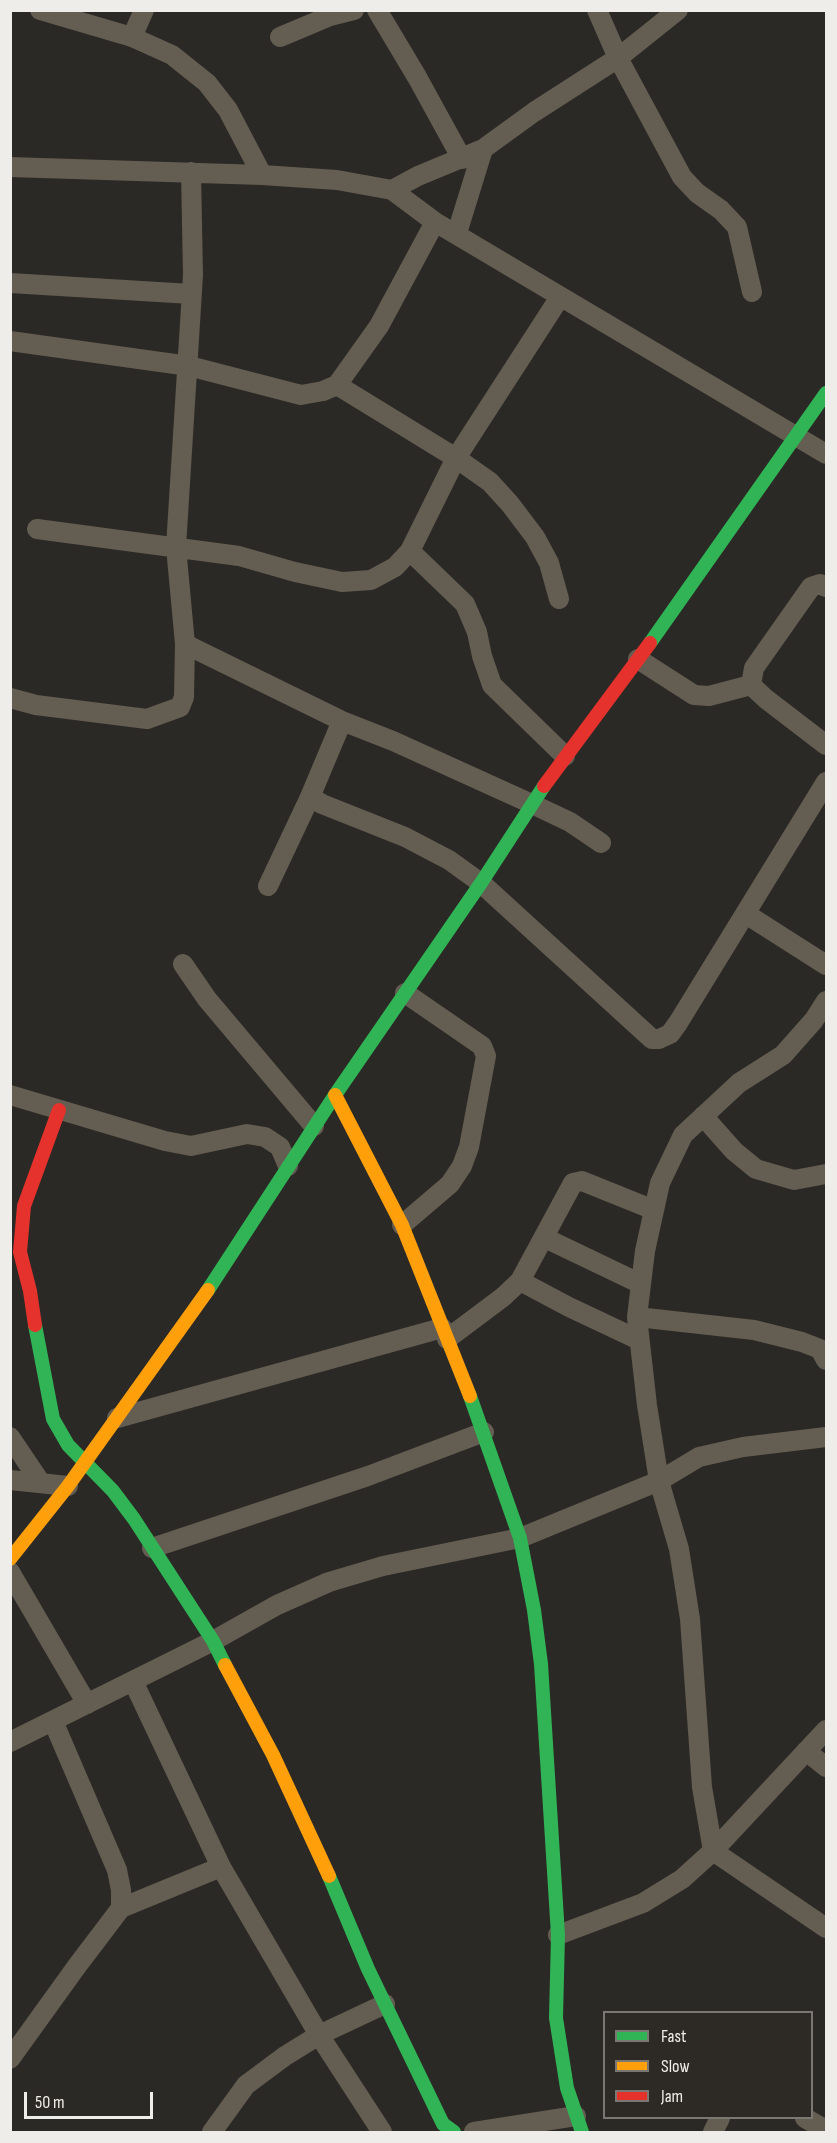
<!DOCTYPE html>
<html>
<head>
<meta charset="utf-8">
<style>
	body { margin:0 }
	#map { position:relative; width:837px; height:2143px; overflow:hidden; background:#2b2926; font-family:"Sofia Sans Condensed",sans-serif }
	canvas { display:block }
	.frame { position:absolute; inset:0; border:12px solid #efede9; pointer-events:none }
	.legend { position:absolute; left:603px; top:2011px; width:210px; height:108px; box-sizing:border-box; background:#2d2924; border:2px solid #7b7773; margin:0; padding:8px 10px; list-style:none; font-size:18px; color:#efede9 }
	.legend li { display:flex; align-items:center; gap:12px; height:30px }
	.legend b { width:30px; border:2px solid #7b7773 }
	.scale { position:absolute; left:24px; top:2092px; width:129px; height:27px; box-sizing:border-box; border:3px solid #efede9; border-top:0; padding-left:8px; font-size:18px; line-height:21px; white-space:nowrap; color:#efede9; -webkit-text-stroke:4px #2d2924; paint-order:stroke }
</style>
</head>
<body>
<div id="map">
<canvas width="837" height="2143"></canvas>
<div class="frame"></div>
<ul class="legend">
<li><b style="height:8px;background:#30b455"></b>Fast</li>
<li><b style="height:8px;background:#ff9f0a"></b>Slow</li>
<li><b style="height:8px;background:#e5322d"></b>Jam</li>
</ul>
<div class="scale">50 m</div>
</div>
<script>
const context = document.querySelector('canvas').getContext('2d');
context.lineJoin = 'round';
const poly = rows => new Path2D(rows.map(r => 'M' + r).join(''));
function trace(path, color, width, dash) { context.strokeStyle = color; context.lineWidth = width; context.lineCap = dash ? 'butt' : 'round'; context.setLineDash(dash || []); context.stroke(path); }
trace(poly([
	[40,10,132,37,172,55,207,83,228,110,262,175],
	[377,10,417,77,462,159],
	[597,10,618,58,682,177,697,193,721,210,737,227,752,292],
	[132,37,144,10],
	[280,37,330,16,354,10],
	[10,167,262,175,337,180,392,190,435,222,826,454],
	[392,190,418,176,483,149,534,112,618,58,678,10],
	[457,233,483,149],
	[10,283,191,294],
	[10,341,189,366,301,395,323,391,337,385,379,326,435,222],
	[337,385,456,458,490,482,510,504,535,537,549,563,559,599],
	[37,529,239,556,295,572,342,582,371,580,395,567,410,551,456,458,560,297],
	[410,551,465,604,477,632,482,656,492,685,565,756],
	[185,644,342,721,393,741,532,804,570,822,601,843],
	[638,659,694,695,709,696,751,685],
	[751,685,754,668,811,587,820,584,826,587],
	[751,685,766,699,826,745],
	[10,698,36,705,147,719,180,707,184,697,185,644,176,547,193,275,191,172],
	[342,721,310,797,322,804,405,837,449,860,481,883,652,1039,659,1039,670,1034,678,1023,826,782],
	[268,886,310,797],
	[746,914,826,965],
	[183,964,207,999,314,1126],
	[826,1001,814,1020,783,1055,739,1083,683,1135,660,1183,645,1251,637,1317,647,1405,659,1481,679,1549,690,1619,702,1787,713,1851,826,1928],
	[10,1095,165,1141,191,1146,247,1134,265,1137,280,1147,288,1166],
	[703,1116,734,1151,756,1169,794,1180,826,1174],
	[402,1225,450,1184,462,1166,469,1147,486,1056,482,1046,405,993],
	[545,1238,641,1284],
	[520,1281,569,1307,639,1340],
	[637,1317,754,1330,802,1342,820,1349,826,1360],
	[447,1339,503,1297,520,1281,573,1183,582,1181,654,1210],
	[117,1418,442,1328],
	[10,1437,41,1483],
	[10,1480,68,1486],
	[152,1548,368,1476,484,1432],
	[10,1572,87,1704],
	[133,1681,221,1867,319,2035,382,2132],
	[10,1742,213,1641,277,1605,329,1582,383,1566,520,1538,659,1481,699,1457,743,1447,826,1437],
	[806,1751,826,1767],
	[121,1908,221,1867],
	[558,1935,643,1903,682,1879,713,1851,826,1730],
	[10,2059,77,1966,121,1908,121,1890,117,1870,53,1721],
	[805,2118,826,2130],
	[212,2132,246,2085,285,2056,319,2035,385,2004],
	[474,2132,576,2116],
	[713,2132,720,2118]
]), '#645d51', 20);
trace(poly([
	[650,643,826,393],
	[208,1290,335,1095,481,883,544,786],
	[35,1325,53,1419,68,1445,113,1491,134,1519,213,1641,225,1665],
	[470,1396,520,1538,534,1610,541,1664,558,1935,556,2018,567,2088,582,2132],
	[329,1876,368,1969,443,2124,454,2132]
]), '#30b455', 14);
trace(poly([
	[335,1095,402,1225,470,1396],
	[10,1559,68,1486,208,1290],
	[225,1665,273,1755,329,1876]
]), '#ff9f0a', 14);
trace(poly([
	[544,786,650,643],
	[35,1325,30,1291,20,1252,24,1206,59,1110]
]), '#e5322d', 14);
</script>
</body>
</html>
